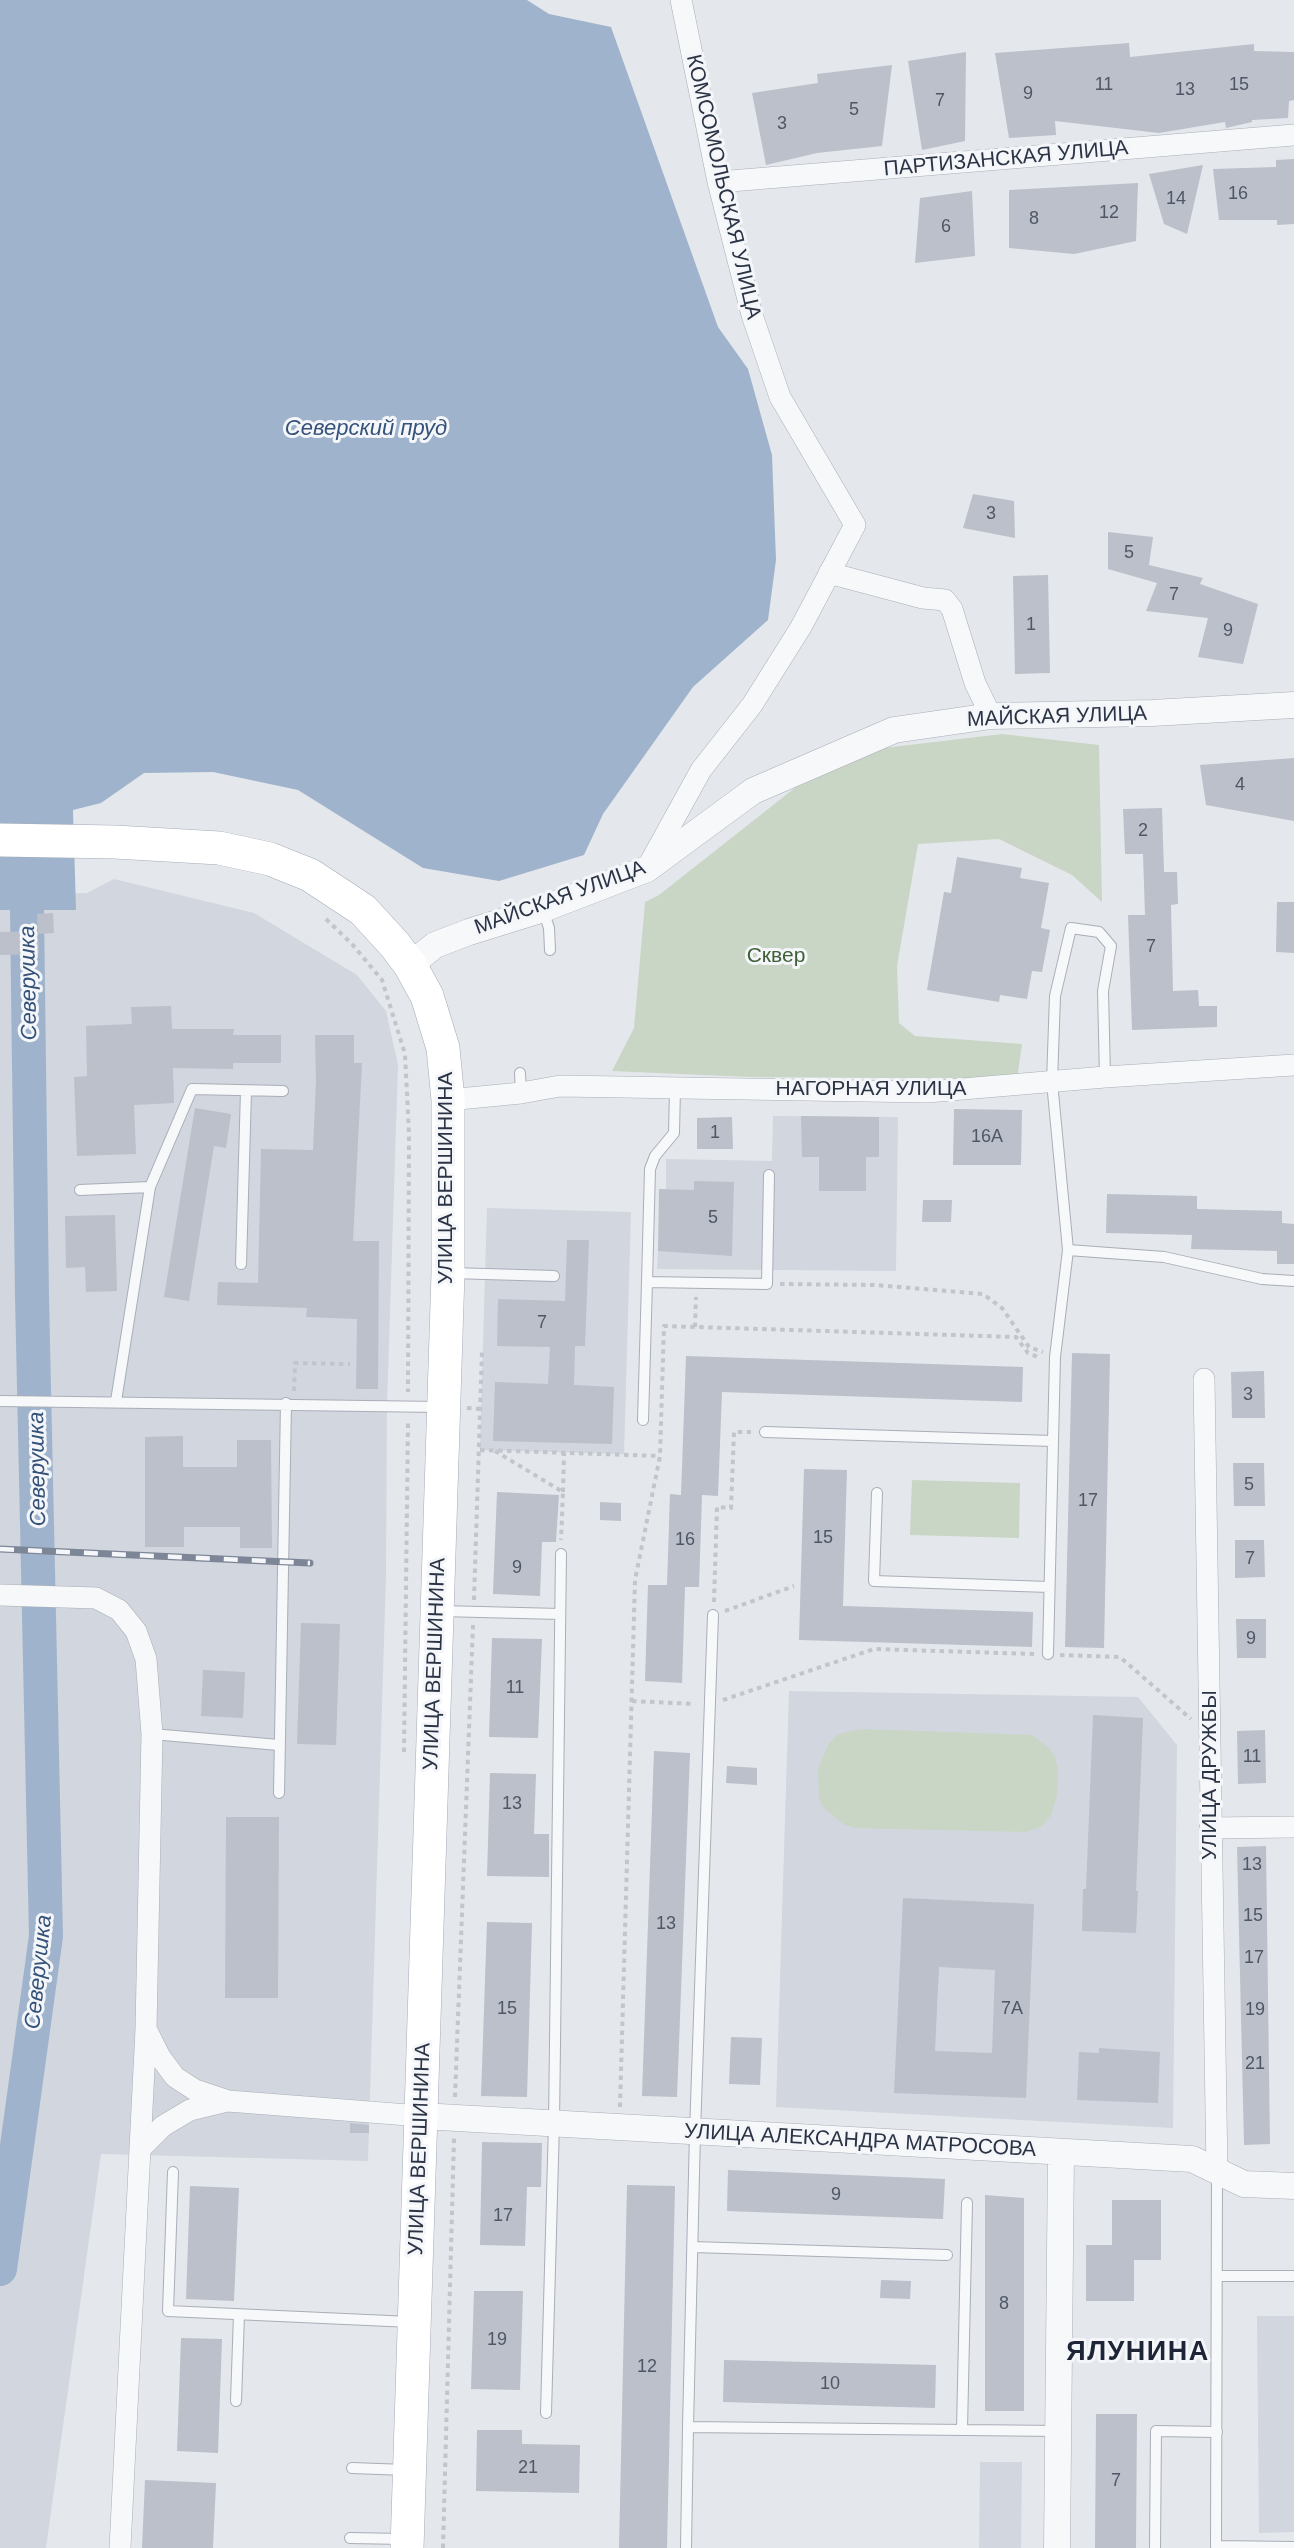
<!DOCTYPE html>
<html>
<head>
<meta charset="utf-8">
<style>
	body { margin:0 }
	canvas { display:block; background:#e4e7ec }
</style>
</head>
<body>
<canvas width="1294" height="2548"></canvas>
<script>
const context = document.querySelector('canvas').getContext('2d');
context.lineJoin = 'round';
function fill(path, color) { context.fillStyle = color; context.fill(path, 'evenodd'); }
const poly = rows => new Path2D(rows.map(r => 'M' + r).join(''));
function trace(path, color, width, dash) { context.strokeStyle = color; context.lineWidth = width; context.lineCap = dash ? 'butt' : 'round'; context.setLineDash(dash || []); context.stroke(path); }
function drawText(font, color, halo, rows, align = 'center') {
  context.font = font + ' Helvetica,sans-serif'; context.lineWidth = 6; context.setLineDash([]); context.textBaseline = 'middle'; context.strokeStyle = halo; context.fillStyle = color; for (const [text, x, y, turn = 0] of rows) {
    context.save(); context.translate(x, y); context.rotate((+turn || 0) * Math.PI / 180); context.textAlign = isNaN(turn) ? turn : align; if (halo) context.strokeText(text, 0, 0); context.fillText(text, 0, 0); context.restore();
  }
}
fill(poly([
	[114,879,254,913,357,975,386,1011,398,1065,387,1405,386,1575,368,2161,101,2154,46,2548,0,2548,0,895,87,893],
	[773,1116,898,1117,896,1271,657,1269,658,1251,672,1251,674,1190,666,1189,666,1159,772,1161],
	[487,1208,631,1212,624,1454,480,1450],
	[789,1691,1138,1697,1177,1745,1173,2128,776,2107],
	[1257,2316,1294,2316,1294,2532,1259,2533],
	[980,2462,1022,2462,1021,2548,979,2548]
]), '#d2d6de');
fill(poly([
	[1002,734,1099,745,1102,902,1072,875,999,839,918,844,897,966,899,1023,915,1036,1022,1044,1017,1079,749,1077,612,1071,634,1028,645,902,659,895,796,787,884,748],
	[912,1480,1020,1483,1019,1538,910,1535],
	[861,1729,1032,1735,1049,1748,1055,1757,1058,1770,1057,1796,1051,1815,1042,1826,1027,1832,855,1828,843,1824,824,1808,819,1798,818,1769,829,1743,839,1734]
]), '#c9d6c5');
fill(poly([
	[0,0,527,0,549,14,611,27,718,327,748,369,772,455,776,560,768,620,693,687,603,814,584,855,499,881,423,868,298,790,213,772,144,773,101,803,73,810,76,910,0,910]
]), '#9fb4cc');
trace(poly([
	[0,2269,46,1936,32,1296,27,910,22,863]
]), '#9fb4cc', 34);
fill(poly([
	[1129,43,1130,57,1254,44,1254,51,1294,52,1294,100,1289,101,1288,118,1252,120,1252,122,1226,128,1225,122,1159,133,1055,121,1056,135,1009,138,995,53],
	[966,52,965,141,922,150,908,61],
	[892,65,882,146,817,153,766,165,752,93,818,83,817,74],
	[1294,159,1294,224,1277,225,1277,220,1219,220,1213,169,1276,167,1276,160],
	[1203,165,1187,234,1164,224,1149,174],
	[1138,183,1136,241,1074,254,1009,248,1009,190],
	[972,191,975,256,915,263,920,198],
	[973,494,1014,501,1015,538,963,528],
	[1108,532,1153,537,1149,565,1203,578,1200,584,1258,604,1243,664,1198,657,1208,618,1146,611,1157,583,1108,569],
	[1048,575,1050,673,1015,674,1013,576],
	[1294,758,1294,821,1206,805,1200,765],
	[1162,808,1164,872,1177,872,1178,904,1171,905,1173,991,1198,990,1199,1006,1217,1006,1217,1027,1132,1030,1128,915,1145,915,1143,854,1125,854,1123,809],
	[957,857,1022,868,1020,878,1049,883,1041,928,1050,930,1042,972,1032,971,1027,999,1000,995,999,1002,927,990,944,892,951,893],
	[1277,902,1294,902,1294,953,1276,952],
	[53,913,54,933,38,934,37,914],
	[38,931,39,954,0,955,0,932],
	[171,1006,172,1029,234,1029,233,1035,281,1035,281,1063,233,1063,233,1069,173,1068,174,1103,134,1105,136,1154,77,1156,74,1077,87,1076,86,1026,132,1024,131,1007],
	[315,1035,354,1035,354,1063,362,1063,353,1241,379,1241,378,1389,356,1389,357,1319,306,1317,307,1308,217,1305,218,1282,258,1283,261,1149,313,1150,316,1080],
	[195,1108,231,1114,226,1148,214,1146,189,1301,164,1297],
	[954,1109,1022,1110,1021,1165,953,1165],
	[801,1116,879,1117,879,1157,866,1157,866,1191,819,1191,819,1157,802,1157],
	[732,1117,733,1149,697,1149,697,1118],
	[694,1181,734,1182,732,1256,658,1251,659,1189,694,1190],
	[1107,1194,1197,1196,1197,1209,1282,1211,1282,1223,1294,1224,1294,1264,1277,1264,1277,1251,1191,1249,1192,1235,1106,1233],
	[923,1200,952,1200,951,1222,922,1222],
	[115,1215,117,1291,86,1292,85,1267,66,1268,65,1216],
	[567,1240,589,1240,585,1346,575,1346,574,1385,614,1387,612,1444,493,1441,495,1382,548,1384,550,1347,497,1346,498,1299,565,1301],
	[1072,1353,1110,1354,1104,1648,1065,1647],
	[686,1356,1023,1367,1022,1402,722,1392,718,1496,702,1495,699,1587,685,1587,682,1683,645,1681,648,1585,667,1585,670,1494,681,1495],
	[1264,1371,1265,1418,1232,1418,1231,1372],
	[183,1436,183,1467,237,1467,237,1440,271,1440,272,1548,240,1548,240,1527,184,1527,184,1547,145,1547,145,1437],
	[1233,1463,1264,1463,1265,1506,1234,1506],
	[804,1469,847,1470,843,1606,1033,1612,1032,1647,799,1640],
	[497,1492,559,1495,556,1542,542,1542,540,1596,493,1594],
	[600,1502,621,1503,621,1521,600,1520],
	[1235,1540,1264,1540,1265,1577,1235,1578],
	[1236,1619,1266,1619,1266,1658,1237,1658],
	[301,1623,340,1624,336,1745,297,1744],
	[492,1638,542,1639,538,1738,489,1737],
	[203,1670,245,1672,243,1718,201,1716],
	[1093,1715,1143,1718,1136,1891,1138,1891,1136,1933,1082,1931,1083,1889,1086,1889],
	[1265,1730,1266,1783,1238,1784,1237,1731],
	[654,1751,690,1753,677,2097,642,2096],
	[727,1766,757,1768,757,1785,726,1783],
	[490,1773,536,1774,534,1834,549,1834,549,1877,487,1876],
	[226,1817,279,1817,278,1998,225,1998],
	[1266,1846,1270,2144,1244,2145,1237,1847],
	[903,1898,1034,1904,1026,2098,894,2093],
	[939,1967,995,1970,992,2053,935,2051],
	[487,1922,532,1923,527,2097,481,2096],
	[731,2037,762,2038,760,2085,729,2084],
	[1099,2048,1160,2052,1158,2103,1077,2100,1079,2052,1099,2053],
	[350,2123,369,2125,369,2133,350,2133],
	[482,2142,542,2143,541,2187,527,2187,525,2246,480,2245],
	[728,2170,945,2179,943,2219,727,2211],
	[627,2185,675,2186,667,2548,619,2548],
	[190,2186,239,2188,234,2301,186,2299],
	[985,2195,1024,2198,1024,2411,985,2411],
	[1112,2200,1161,2200,1161,2260,1134,2260,1134,2301,1086,2301,1086,2245,1112,2245],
	[881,2280,911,2281,910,2299,880,2298],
	[474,2291,523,2291,520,2390,471,2389],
	[181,2338,222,2339,218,2453,177,2451],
	[724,2360,936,2365,935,2408,723,2402],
	[1096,2414,1137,2414,1136,2548,1095,2548],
	[477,2430,522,2430,522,2444,580,2445,579,2493,476,2491],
	[145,2480,216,2483,213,2548,142,2548]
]), '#bbc0ca');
const service = poly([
	[543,910,549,928,550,950],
	[520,1073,521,1093],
	[675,1088,674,1133,655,1156,650,1169,647,1282,767,1284,769,1175],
	[80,1190,150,1187],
	[1068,1250,1164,1257,1262,1279,1294,1281],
	[241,1264,246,1091],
	[451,1273,554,1276],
	[0,1401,440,1407],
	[116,1401,150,1187,192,1089,283,1091],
	[643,1420,647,1282],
	[765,1432,1053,1441],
	[877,1493,874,1581,1049,1587],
	[441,1611,560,1614],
	[713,1615,695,2132,688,2427,1058,2431],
	[1048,1654,1055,1357,1068,1250,1052,1082,1055,996,1071,928,1099,932,1111,946,1103,991,1105,1077],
	[152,1734,279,1745],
	[279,1793,286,1403],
	[1217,2171,1216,2546,1294,2547],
	[173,2172,168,2311,411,2322],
	[693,2247,947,2255],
	[1217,2276,1294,2276],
	[236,2401,239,2315],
	[546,2413,554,2123,561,1554],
	[962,2429,967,2203],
	[352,2468,406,2470],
	[350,2538,404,2539],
	[686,2548,688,2427],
	[1155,2548,1156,2431,1217,2432]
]);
const minor = poly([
	[718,182,1294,135],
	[829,573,923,598,945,600,952,609,975,683,991,716],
	[647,868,701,770,752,705,801,627,855,525,780,397,752,315,718,182,681,0],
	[448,1100,521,1093,560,1086,927,1092,1105,1077,1294,1065],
	[1204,1379,1217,2171],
	[0,1595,96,1598,119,1610,136,1631,146,1659,152,1734,146,2029,120,2548],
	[1210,1828,1294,1827],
	[146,2029,160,2057,175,2077,195,2090,228,2101,421,2116],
	[140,2149,163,2126,190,2110,227,2101]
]);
const tertiary = poly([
	[410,965,435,945,469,932,543,909,647,869,753,791,894,730,991,716,1152,713,1294,705],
	[421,2116,1192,2159,1244,2184,1294,2186],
	[1057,2548,1061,2153]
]);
const primary = poly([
	[0,840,115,842,219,848,270,859,310,875,363,910,395,945,410,965,427,996,443,1048,448,1100,448,1273,407,2548]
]);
trace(service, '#a9aeb7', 12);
trace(minor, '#a9aeb7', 22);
trace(tertiary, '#a9aeb7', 27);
trace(primary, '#a3abb8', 34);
trace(poly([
	[326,919,352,944,382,980,405,1054,409,1134,408,1392],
	[780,1284,875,1285,983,1294,1002,1308,1029,1347,1043,1352],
	[695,1327,696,1297],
	[294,1391,295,1363,350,1364],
	[467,1408,481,1409],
	[480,1450,660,1456],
	[495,1451,563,1492,561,1540],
	[563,1492,564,1453],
	[474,1600,482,1350],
	[714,1602,717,1507,731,1508,734,1432,751,1432],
	[725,1611,794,1586],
	[1060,1655,1120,1657,1191,1719],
	[723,1700,874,1649,1034,1654],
	[632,1701,695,1704],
	[404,1752,408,1421],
	[455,2097,473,1625],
	[620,2107,635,1580,660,1456,664,1326,1016,1337,1028,1353,1040,1358],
	[443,2548,454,2138]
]), '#c2c5cb', 4, [4.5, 4.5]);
trace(service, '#f7f8fa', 10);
trace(minor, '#f7f8fa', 21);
trace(tertiary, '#f7f8fa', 26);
trace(primary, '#fff', 33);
const rail = poly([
	[0,1549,310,1563]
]);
trace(rail, '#7d8696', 7);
trace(rail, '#f4f6f9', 4.5, [14]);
drawText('18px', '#4f5766', null, [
	["11",1104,85],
	["15",1239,85],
	["13",1185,90],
	["9",1028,94],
	["7",940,101],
	["5",854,110],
	["3",782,124],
	["16",1238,194],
	["14",1176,199],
	["12",1109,213],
	["8",1034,219],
	["6",946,227],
	["3",991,514],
	["5",1129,553],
	["7",1174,595],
	["1",1031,625],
	["9",1228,631],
	["4",1240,785],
	["2",1143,831],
	["7",1151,947],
	["1",715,1133],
	["16А",987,1137],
	["5",713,1218],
	["7",542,1323],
	["3",1248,1395],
	["5",1249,1485],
	["17",1088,1501],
	["15",823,1538],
	["16",685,1540],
	["7",1250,1559],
	["9",517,1568],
	["9",1251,1639],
	["11",515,1688],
	["11",1252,1757],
	["13",512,1804],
	["13",1252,1865],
	["15",1253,1916],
	["13",666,1924],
	["17",1254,1958],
	["15",507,2009],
	["7А",1012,2009],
	["19",1255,2010],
	["21",1255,2064],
	["9",836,2195],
	["17",503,2216],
	["8",1004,2304],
	["19",497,2340],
	["12",647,2367],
	["10",830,2384],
	["21",528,2468],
	["7",1116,2481]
]);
drawText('21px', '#2b3445', '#f4f6f9', [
	["ПАРТИЗАНСКАЯ УЛИЦА",1006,159,-5],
	["КОМСОМОЛЬСКАЯ УЛИЦА",723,187,77],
	["МАЙСКАЯ УЛИЦА",1057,717,-2],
	["МАЙСКАЯ УЛИЦА",560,898,-20],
	["НАГОРНАЯ УЛИЦА",871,1089],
	["УЛИЦА ВЕРШИНИНА",446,1178,-90],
	["УЛИЦА ВЕРШИНИНА",435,1664,-88],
	["УЛИЦА ДРУЖБЫ",1210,1775,-90],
	["УЛИЦА АЛЕКСАНДРА МАТРОСОВА",860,2141,3],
	["УЛИЦА ВЕРШИНИНА",420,2149,-88]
]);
drawText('21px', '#3f6138', '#f4f6f9', [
	["Сквер",776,956]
]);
drawText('italic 22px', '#34527a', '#f4f6f9', [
	["Северский пруд",366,429],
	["Северушка",29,983,-91],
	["Северушка",38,1469,-91],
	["Северушка",39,1972,-84]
]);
context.letterSpacing = '1.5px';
drawText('bold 27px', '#1d2536', '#f4f6f9', [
	["ЯЛУНИНА",1138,2353]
]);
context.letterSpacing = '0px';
</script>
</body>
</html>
